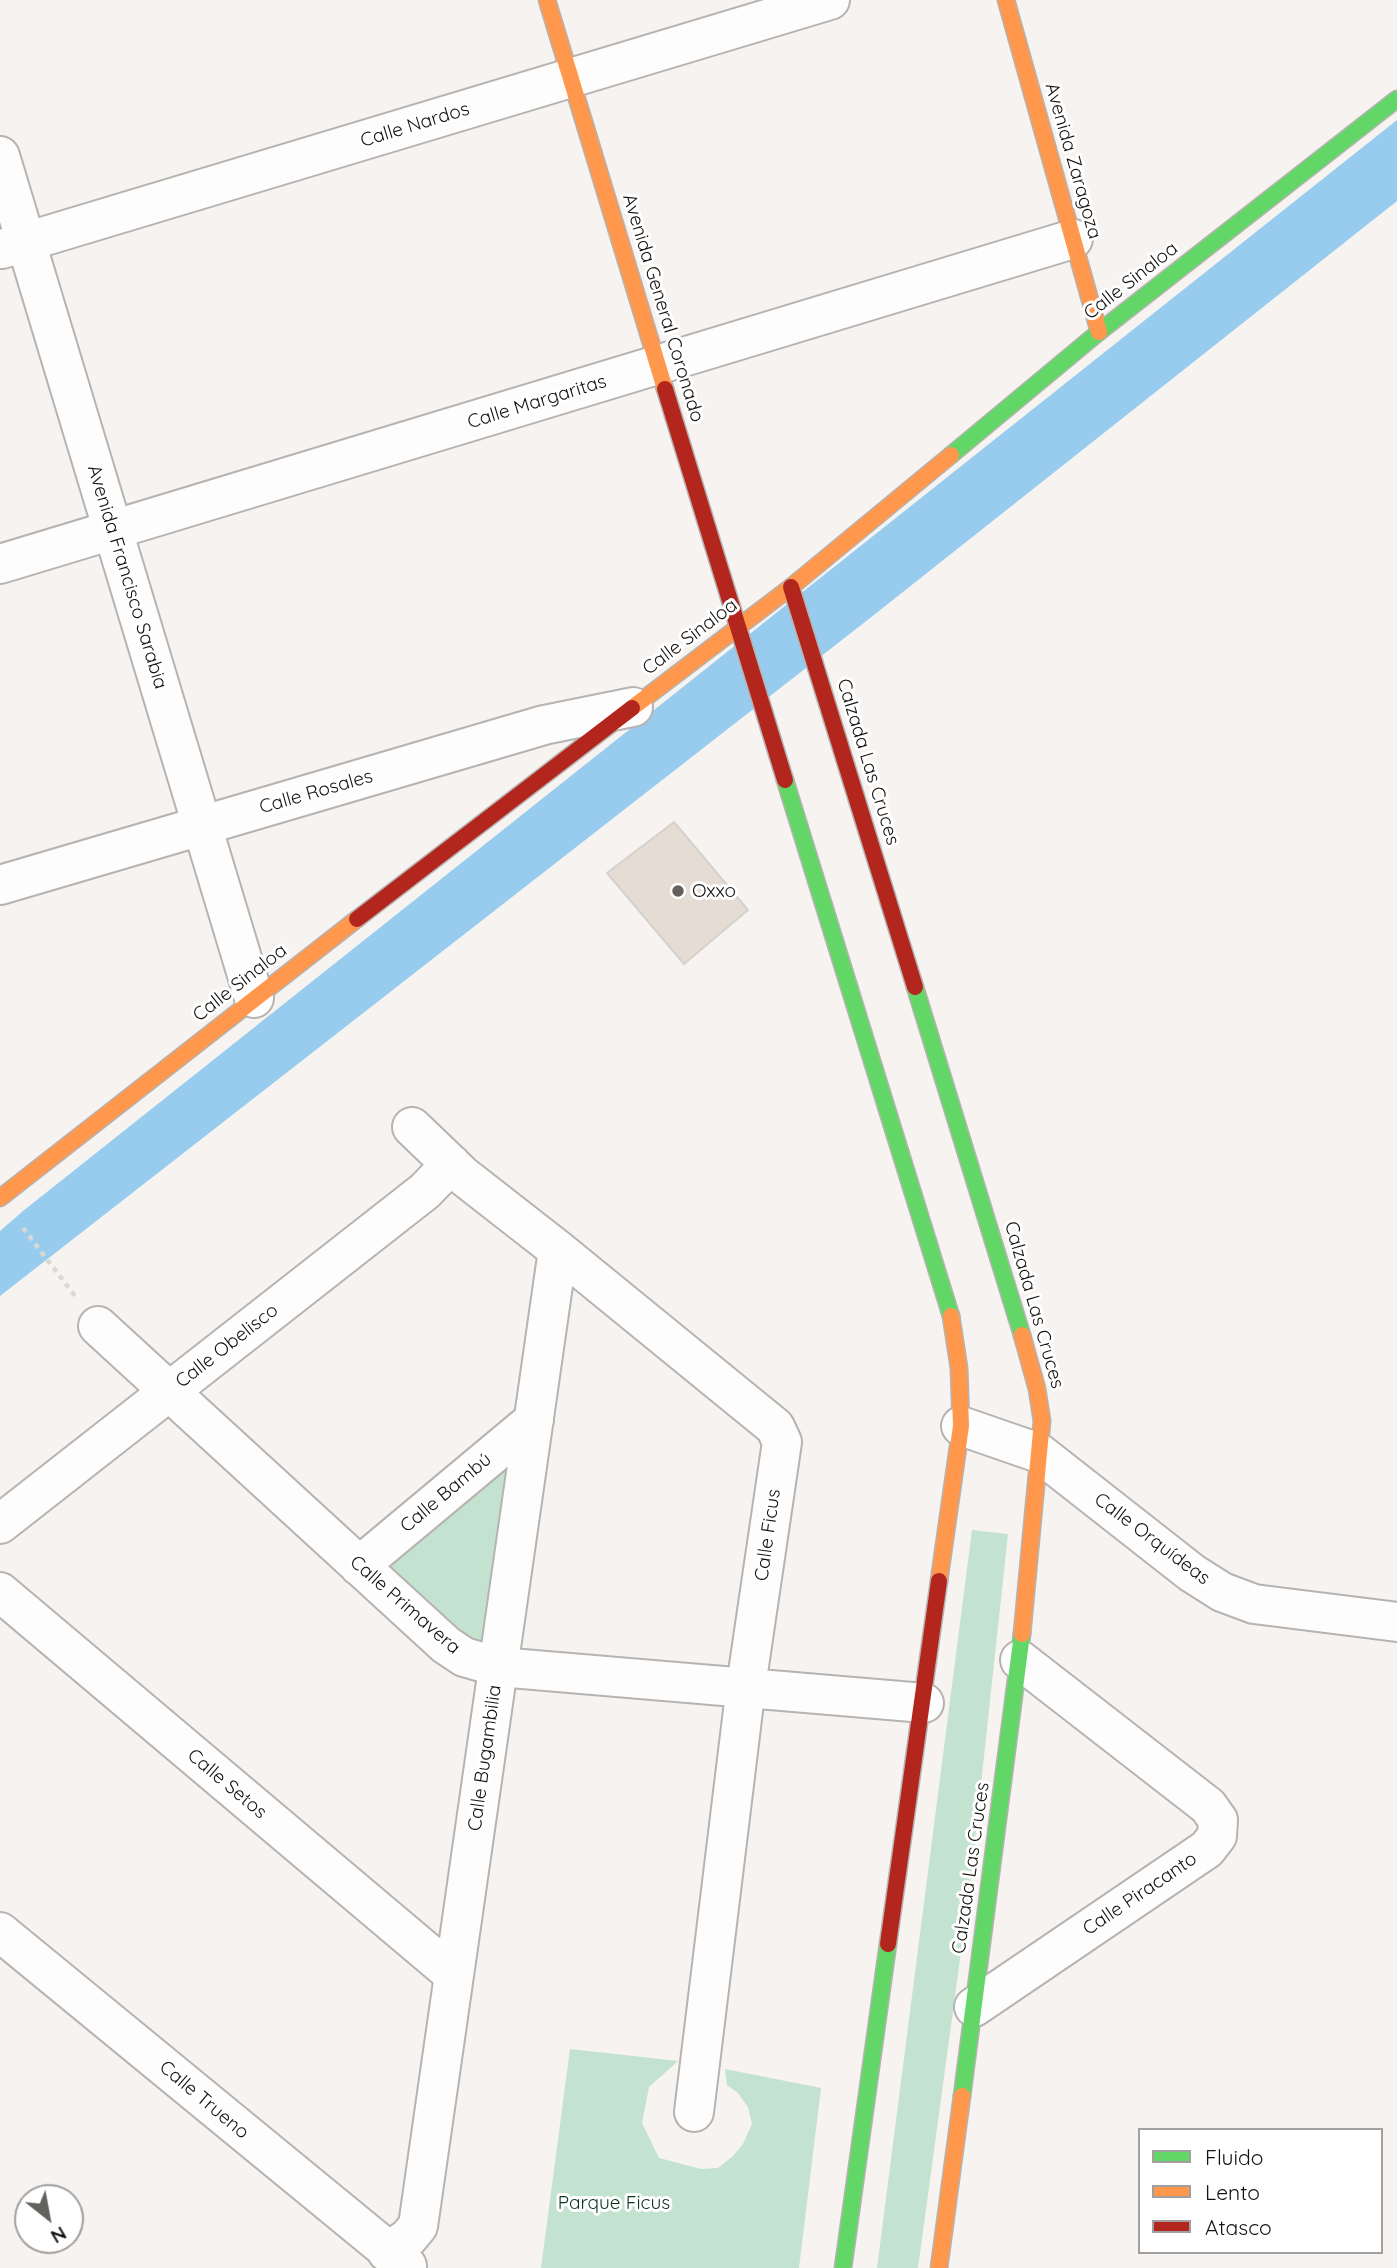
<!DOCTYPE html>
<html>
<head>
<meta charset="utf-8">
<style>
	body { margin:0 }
	#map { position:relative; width:1397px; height:2268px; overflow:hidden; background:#f6f3f0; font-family:Quicksand,sans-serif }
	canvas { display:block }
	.legend { position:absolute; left:1138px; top:2128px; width:245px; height:126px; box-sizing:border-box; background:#fff; border:2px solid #a1a09f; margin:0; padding:9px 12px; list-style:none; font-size:21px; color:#141210 }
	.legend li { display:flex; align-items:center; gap:14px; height:35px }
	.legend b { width:35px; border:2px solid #a1a09f }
	.north { position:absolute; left:14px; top:2184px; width:70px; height:70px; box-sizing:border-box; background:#fff; border:2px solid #a1a09f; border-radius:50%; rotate:149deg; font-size:19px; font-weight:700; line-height:28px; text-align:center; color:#141210 }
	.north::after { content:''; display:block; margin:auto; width:24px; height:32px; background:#63615e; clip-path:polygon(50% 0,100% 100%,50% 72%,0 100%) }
</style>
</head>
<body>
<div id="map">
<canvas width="1397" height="2268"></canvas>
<ul class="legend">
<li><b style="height:9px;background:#63d668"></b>Fluido</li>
<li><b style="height:9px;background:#ff974d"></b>Lento</li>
<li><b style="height:9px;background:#b3261e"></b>Atasco</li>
</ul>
<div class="north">N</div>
</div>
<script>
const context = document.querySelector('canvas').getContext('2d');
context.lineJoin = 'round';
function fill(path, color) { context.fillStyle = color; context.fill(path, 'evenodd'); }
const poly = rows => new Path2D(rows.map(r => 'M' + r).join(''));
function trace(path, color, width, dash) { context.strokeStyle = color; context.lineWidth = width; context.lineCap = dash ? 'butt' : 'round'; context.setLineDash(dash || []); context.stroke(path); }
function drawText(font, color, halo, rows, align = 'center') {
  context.font = font + ' Quicksand,sans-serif'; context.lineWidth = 6; context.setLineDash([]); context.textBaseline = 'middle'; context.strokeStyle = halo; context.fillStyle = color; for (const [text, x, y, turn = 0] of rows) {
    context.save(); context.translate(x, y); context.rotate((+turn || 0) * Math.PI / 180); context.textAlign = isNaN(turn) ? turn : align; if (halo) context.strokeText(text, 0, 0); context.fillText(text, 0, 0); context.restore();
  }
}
fill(poly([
	[529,1429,495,1663,365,1567],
	[972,1530,1008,1534,970,1886,918,2268,877,2268],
	[570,2049,678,2061,649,2087,642,2123,659,2158,701,2169,718,2168,733,2156,743,2144,752,2124,748,2107,738,2093,727,2085,725,2069,821,2088,799,2268,541,2268]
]), '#c3e2cf');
fill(poly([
	[1397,120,1397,201,865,622,0,1296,0,1231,23,1211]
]), '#97ccef');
const building = poly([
	[674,822,748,910,684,964,607,873,674,822]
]);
fill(building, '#e5dcd4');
trace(building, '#d4d1cf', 2);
const street = poly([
	[0,156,254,998],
	[2,249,830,0],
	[0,564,1073,239],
	[0,885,544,725,633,707],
	[412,1127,462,1175,558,1250,775,1427,782,1442,746,1686,694,2112],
	[98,1326,446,1645,464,1657,499,1667,924,1703],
	[961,1426,1039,1453,1192,1573,1222,1592,1254,1604,1397,1622],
	[0,1524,425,1191,451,1164],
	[359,1566,534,1420],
	[0,1592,454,1975],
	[0,1932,407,2266],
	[974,2007,1207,1849,1217,1836,1218,1820,1208,1806,1020,1660],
	[387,2252,408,2238,418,2226,558,1250]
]);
const fast = poly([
	[951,455,1099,332,1397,99],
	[785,780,951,1316],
	[915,987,1022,1335],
	[962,2096,1022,1634],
	[843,2268,888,1944]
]);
const slow = poly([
	[547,0,665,389],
	[1006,0,1099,332],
	[632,708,791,587,951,455],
	[0,1198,357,919],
	[939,1581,961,1426,959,1368,951,1316],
	[1022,1634,1042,1421,1037,1389,1022,1335],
	[939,2268,962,2096]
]);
const jam = poly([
	[665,389,785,780],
	[791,587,915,987],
	[357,919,632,708],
	[888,1944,939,1581]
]);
trace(street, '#b6b3b1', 42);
trace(fast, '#b6b3b1', 19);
trace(slow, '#b6b3b1', 19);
trace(jam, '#b6b3b1', 19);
trace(poly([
	[23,1228,75,1296]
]), '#d9d8d6', 4.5, [5, 5]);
trace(street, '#fefdfd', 38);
trace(fast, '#63d668', 16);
trace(slow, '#ff974d', 16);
trace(jam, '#b3261e', 16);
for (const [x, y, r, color] of [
	[678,891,7,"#63615e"]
]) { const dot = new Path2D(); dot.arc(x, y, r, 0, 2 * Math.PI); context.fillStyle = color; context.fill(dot); trace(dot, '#fff', 2.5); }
drawText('19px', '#141210', '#fff', [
	["Calle Nardos",415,125,-17],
	["Avenida Zaragoza",1073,161,74],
	["Calle Sinaloa",1131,281,-38],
	["Avenida General Coronado",663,308,73],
	["Calle Margaritas",537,402,-17],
	["Avenida Francisco Sarabia",127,577,73],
	["Calle Sinaloa",690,637,-37],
	["Calzada Las Cruces",868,762,73],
	["Calle Rosales",316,792,-16],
	["Calle Sinaloa",240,983,-38],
	["Calzada Las Cruces",1034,1305,74],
	["Calle Obelisco",227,1346,-38],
	["Calle Bambú",446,1493,-40],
	["Calle Ficus",768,1535,-82],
	["Calle Orquídeas",1152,1539,37],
	["Calle Primavera",405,1605,41],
	["Calle Bugambilia",485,1758,-82],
	["Calle Setos",227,1784,40],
	["Calzada Las Cruces",971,1868,-82],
	["Calle Piracanto",1140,1894,-34],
	["Calle Trueno",204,2100,40]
]);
drawText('19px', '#141210', '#fff', [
	["Oxxo",692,891]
], 'left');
drawText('19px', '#0d3422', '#fff', [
	["Parque Ficus",614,2203]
]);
</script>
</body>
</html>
